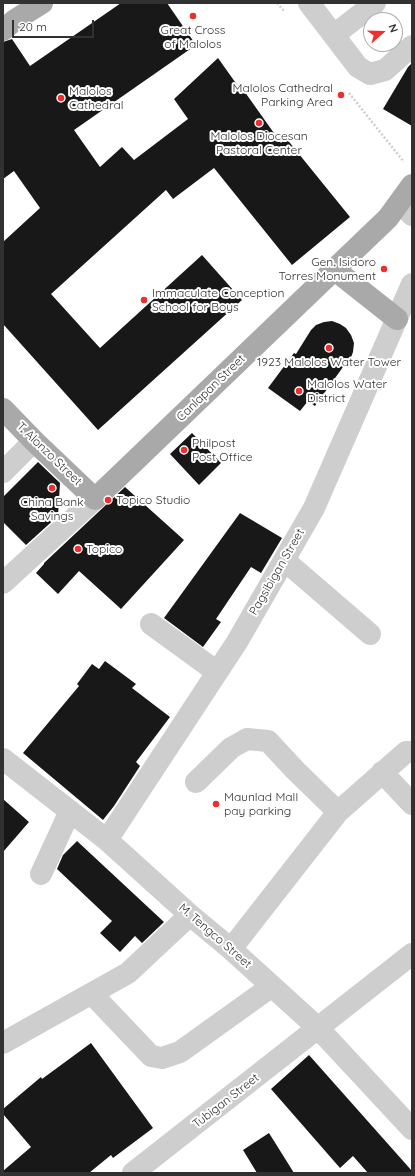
<!DOCTYPE html>
<html>
<head>
<meta charset="utf-8">
<style>
	body { margin:0 }
	#map { position:relative; width:415px; height:1176px; overflow:hidden; background:#fff; font-family:Quicksand,sans-serif }
	canvas { display:block }
	.frame { position:absolute; inset:0; border:4px solid #313131; pointer-events:none }
	.north { position:absolute; left:363px; top:12px; width:40px; height:40px; box-sizing:border-box; background:#fff; border:1px solid #adadad; border-radius:50%; rotate:70deg; font-size:11px; font-weight:700; line-height:16px; text-align:center; color:#313131 }
	.north::after { content:''; display:block; margin:auto; width:14px; height:18px; background:#ed2f2f; clip-path:polygon(50% 0,100% 100%,50% 72%,0 100%) }
	.scale { position:absolute; left:12px; top:20px; width:82px; height:18px; box-sizing:border-box; border:2px solid #313131; border-top:0; padding-left:5px; font-size:12px; line-height:14px; white-space:nowrap; color:#313131; -webkit-text-stroke:3px #fff; paint-order:stroke }
</style>
</head>
<body>
<div id="map">
<canvas width="415" height="1176"></canvas>
<div class="frame"></div>
<div class="north">N</div>
<div class="scale">20 m</div>
</div>
<script>
const context = document.querySelector('canvas').getContext('2d');
context.lineJoin = 'round';
function fill(path, color) { context.fillStyle = color; context.fill(path, 'evenodd'); }
const poly = rows => new Path2D(rows.map(r => 'M' + r).join(''));
function trace(path, color, width, dash) { context.strokeStyle = color; context.lineWidth = width; context.lineCap = dash ? 'butt' : 'round'; context.setLineDash(dash || []); context.stroke(path); }
function drawText(font, color, halo, rows, align = 'center') {
  context.font = font + ' Quicksand,sans-serif'; context.lineWidth = 4; context.setLineDash([]); context.textBaseline = 'middle'; context.strokeStyle = halo; context.fillStyle = color; for (const [text, x, y, turn = 0] of rows) {
    context.save(); context.translate(x, y); context.rotate((+turn || 0) * Math.PI / 180); context.textAlign = isNaN(turn) ? turn : align; if (halo) context.strokeText(text, 0, 0); context.fillText(text, 0, 0); context.restore();
  }
}
fill(poly([
	[121,3,167,3,196,45,74,130,100,167,122,147,134,160,188,119,174,99,218,58,240,89,242,88,281,143,286,138,350,217,292,265,214,168,173,199,166,190,51,294,100,348,202,255,242,300,98,430,3,324,3,242,40,208,14,171,3,179,3,42,12,39,30,66],
	[412,63,412,126,383,109,408,67],
	[332,321,340,324,346,328,351,335,354,343,353,352,350,360,343,367,315,406,308,401,300,411,268,388,294,353,296,354,311,330,316,325,324,322],
	[192,433,221,463,199,485,170,454],
	[38,462,60,483,58,516,26,545,3,522,3,497],
	[125,487,184,540,121,609,79,571,58,594,36,573,44,564,44,563],
	[240,513,282,538,261,573,251,567,216,619,221,622,203,647,164,618],
	[105,661,136,684,132,688,170,717,136,762,140,766,114,806,103,820,23,753,79,686,77,684,92,664,99,669],
	[3,799,29,822,3,852],
	[77,841,164,922,142,943,135,936,120,952,100,933,112,921,57,869,63,855],
	[91,1043,153,1128,113,1158,111,1155,89,1173,3,1173,3,1171,31,1147,3,1114,3,1109,41,1077,42,1079],
	[309,1055,412,1171,412,1173,368,1173,353,1156,340,1168,271,1089],
	[269,1133,294,1173,257,1173,243,1150]
]), '#181818');
trace(poly([
	[277,3,285,12],
	[349,93,404,162]
]), '#cecece', 2.5, [2, 2]);
trace(poly([
	[309,3,358,67,370,74,385,70,412,46],
	[334,35,375,3],
	[400,202,412,215],
	[3,472,34,441],
	[284,560,370,634],
	[3,583,95,499],
	[151,624,217,672],
	[3,759,107,840,190,915,231,949,318,1028,412,1129],
	[382,772,412,804],
	[196,782,231,748,247,739,268,741,295,770,338,812],
	[107,840,237,642,314,508,412,284],
	[41,874,70,811],
	[231,949,338,812,406,752,412,752],
	[92,994,151,1056,162,1058,180,1052,272,986],
	[3,1043,128,973,190,915],
	[133,1173,412,954]
]), '#cecece', 22);
trace(poly([
	[3,30,15,20,42,3],
	[335,270,397,319],
	[3,409,34,441,95,499,388,218,412,185]
]), '#a9a9a9', 22);
for (const [x, y, r, color] of [
	[193,16,4,"#ed2f2f"],
	[341,95,4,"#ed2f2f"],
	[61,98,4,"#ed2f2f"],
	[259,123,4,"#ed2f2f"],
	[384,269,4,"#ed2f2f"],
	[144,300,4,"#ed2f2f"],
	[329,348,4,"#ed2f2f"],
	[299,391,4,"#ed2f2f"],
	[184,450,4,"#ed2f2f"],
	[52,488,4,"#ed2f2f"],
	[108,500,4,"#ed2f2f"],
	[78,549,4,"#ed2f2f"],
	[216,804,4,"#ed2f2f"]
]) { const dot = new Path2D(); dot.arc(x, y, r, 0, 2 * Math.PI); context.fillStyle = color; context.fill(dot); trace(dot, '#fff', 1.5); }
drawText('12px', '#313131', '#fff', [
	["Great Cross",193,30,"center"],
	["of Malolos",193,44,"center"],
	["Malolos Cathedral",333,88,"right"],
	["Parking Area",333,102,"right"],
	["Malolos",69,91],
	["Cathedral",69,105],
	["Malolos Diocesan",259,136,"center"],
	["Pastoral Center",259,150,"center"],
	["Gen. Isidoro",376,262,"right"],
	["Torres Monument",376,276,"right"],
	["Immaculate Conception",152,293],
	["School for Boys",152,307],
	["1923 Malolos Water Tower",329,362,"center"],
	["Malolos Water",307,384],
	["District",307,398],
	["Philpost",192,443],
	["Post Office",192,457],
	["Topico Studio",116,500],
	["China Bank",52,502,"center"],
	["Savings",52,516,"center"],
	["Topico",86,549],
	["Maunlad Mall",224,797],
	["pay parking",224,811]
], 'left');
drawText('12px', '#313131', '#fff', [
	["Canlapan Street",211,388,-44],
	["T. Alonzo Street",49,454,44],
	["Pagsibigan Street",277,572,-60],
	["M. Tengco Street",215,936,41],
	["Tubigan Street",226,1101,-38]
]);
</script>
</body>
</html>
